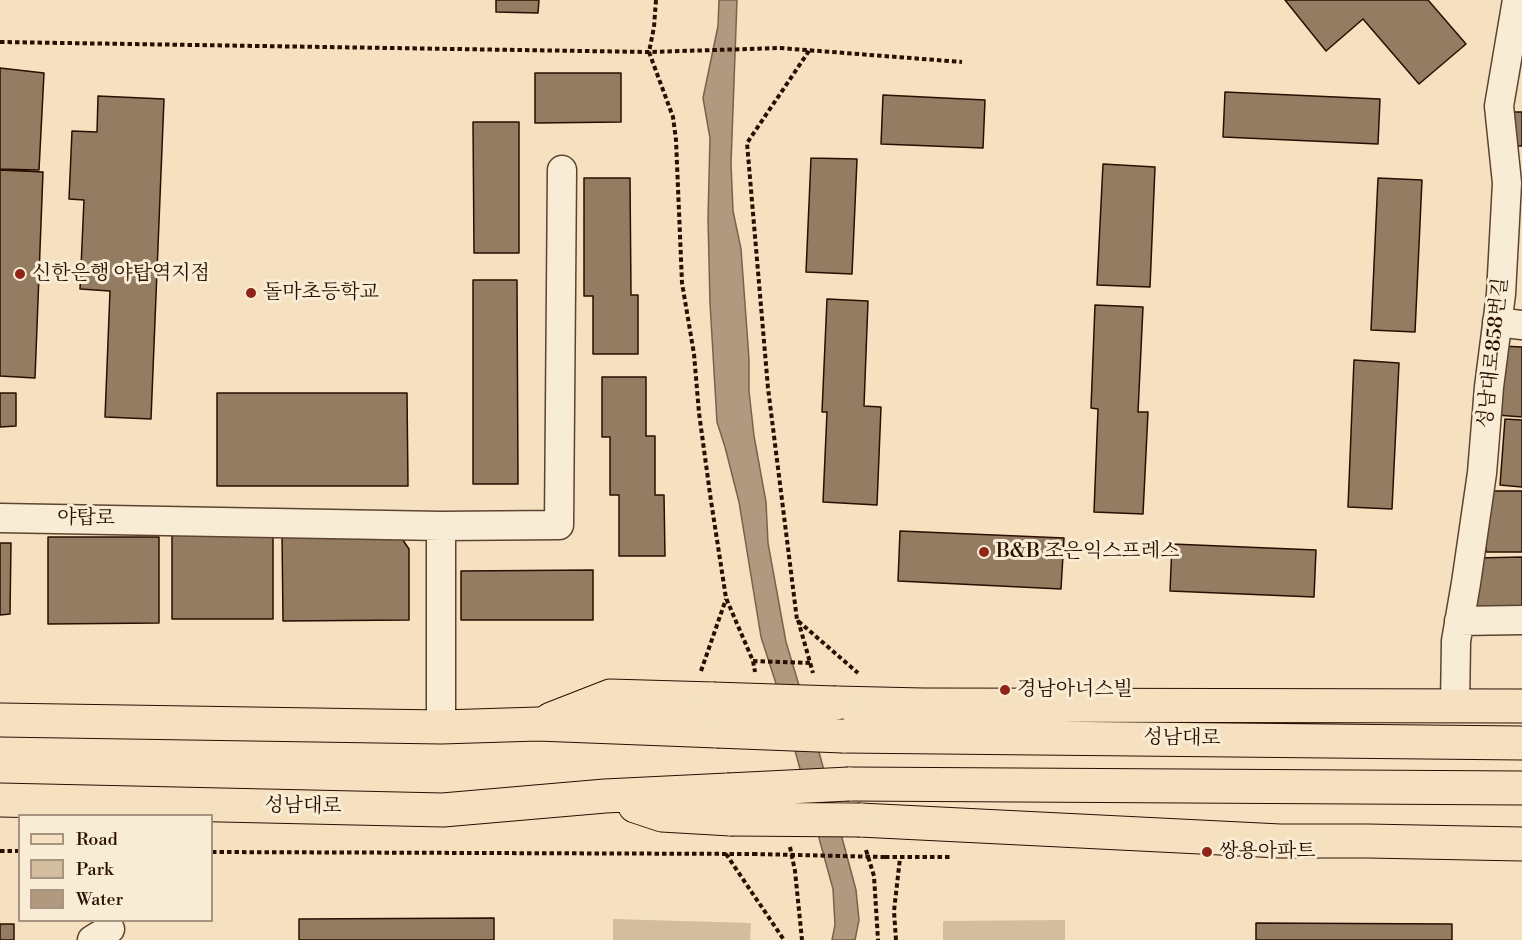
<!DOCTYPE html>
<html>
<head>
<meta charset="utf-8">
<style>
	body { margin:0 }
	#map { position:relative; width:1522px; height:940px; overflow:hidden; background:#f5e1bf; font-family:"Libre Bodoni",serif }
	canvas { display:block }
	.legend { position:absolute; left:18px; top:814px; width:195px; height:108px; box-sizing:border-box; background:#f8ecd5; border:2px solid #a69380; margin:0; padding:8px 10px; list-style:none; font-size:18px; color:#2a0e00 }
	.legend li { display:flex; align-items:center; gap:12px; height:30px }
	.legend b { width:30px; border:2px solid #a69380 }
</style>
</head>
<body>
<div id="map">
<canvas width="1522" height="940"></canvas>
<ul class="legend">
<li><b style="height:8px;background:#f5e1bf"></b>Road</li>
<li><b style="height:16px;background:#d2bd9f"></b>Park</li>
<li><b style="height:16px;background:#b0997e"></b>Water</li>
</ul>
</div>
<script>
const context = document.querySelector('canvas').getContext('2d');
context.lineJoin = 'round';
function fill(path, color) { context.fillStyle = color; context.fill(path, 'evenodd'); }
const poly = rows => new Path2D(rows.map(r => 'M' + r).join(''));
function trace(path, color, width, dash) { context.strokeStyle = color; context.lineWidth = width; context.lineCap = dash ? 'butt' : 'round'; context.setLineDash(dash || []); context.stroke(path); }
function drawText(font, color, halo, rows, align = 'center') {
  context.font = font + ' "Libre Bodoni","Noto Serif KR",serif'; context.lineWidth = 6; context.setLineDash([]); context.textBaseline = 'middle'; context.strokeStyle = halo; context.fillStyle = color; for (const [text, x, y, turn = 0] of rows) {
    context.save(); context.translate(x, y); context.rotate((+turn || 0) * Math.PI / 180); context.textAlign = isNaN(turn) ? turn : align; if (halo) context.strokeText(text, 0, 0); context.fillText(text, 0, 0); context.restore();
  }
}
fill(poly([
	[613,919,751,923,750,940,613,940],
	[1065,920,1065,940,943,940,943,921]
]), '#d2bd9f');
const water = poly([
	[719,0,737,0,731,164,733,211,741,249,749,359,749,391,754,436,766,502,768,543,786,642,819,752,856,890,859,920,855,940,832,940,835,925,833,889,780,696,761,637,739,502,725,447,717,422,710,303,708,218,710,138,703,98,718,26,719,0]
]);
fill(water, '#b0997e');
trace(water, '#7a614c', 1.5);
const building = poly([
	[496,0,539,0,538,13,496,12,496,0],
	[1285,0,1428,0,1466,44,1419,84,1363,19,1326,51,1285,0],
	[0,68,44,73,39,170,0,169,0,68],
	[535,73,621,73,621,122,535,123,535,73],
	[1225,92,1380,99,1378,144,1223,137,1225,92],
	[883,95,985,100,983,148,881,144,883,95],
	[98,96,164,99,151,419,105,417,110,291,80,289,84,200,69,199,72,131,97,132,98,96],
	[1508,112,1522,112,1522,146,1509,146,1508,112],
	[473,122,519,122,519,253,474,253,473,122],
	[811,158,857,159,852,274,806,272,811,158],
	[1103,164,1155,167,1150,287,1097,285,1103,164],
	[0,170,43,172,35,378,0,376,0,170],
	[584,178,630,178,631,295,638,295,638,354,593,354,593,296,584,296,584,178],
	[1378,178,1422,180,1415,332,1371,330,1378,178],
	[473,280,517,280,518,484,473,484,473,280],
	[827,299,868,301,864,406,881,407,877,505,823,502,827,412,822,412,827,299],
	[1095,305,1143,307,1138,412,1148,412,1143,514,1094,512,1098,409,1091,408,1095,305],
	[1501,346,1522,347,1522,417,1497,415,1501,346],
	[1354,360,1399,363,1392,509,1348,507,1354,360],
	[602,377,646,377,646,436,655,436,655,495,664,495,665,556,619,556,619,495,610,495,610,437,602,437,602,377],
	[0,393,16,393,16,426,0,427,0,393],
	[217,393,407,393,408,486,217,486,217,393],
	[1505,419,1522,420,1522,487,1500,485,1505,419],
	[1485,491,1522,491,1522,552,1486,552,1485,491],
	[900,531,1064,538,1061,589,898,581,900,531],
	[282,533,398,533,409,549,409,620,283,621,282,533],
	[172,535,273,535,273,619,172,619,172,535],
	[48,537,159,537,159,623,48,624,48,537],
	[0,543,11,543,10,614,0,615,0,543],
	[1172,544,1316,550,1314,597,1170,591,1172,544],
	[1522,557,1522,611,1477,612,1476,558,1522,557],
	[593,570,593,620,461,620,461,571,593,570],
	[494,918,494,940,299,940,299,919,494,918],
	[1256,923,1452,924,1452,940,1256,940,1256,923],
	[0,924,14,924,14,940,0,940,0,924]
]);
fill(building, '#947c63');
trace(building, '#2a0e00', 1.5);
const minor = poly([
	[1497,322,1522,325],
	[0,518,441,526,441,727],
	[441,526,559,525,562,170],
	[1459,621,1522,620],
	[1455,706,1456,641,1466,583,1482,473,1489,387,1501,294,1507,183,1499,106,1517,0],
	[92,940,110,929]
]);
const major = poly([
	[836,703,923,705,1522,706],
	[551,719,610,696,713,699],
	[0,720,441,727,538,724,717,731],
	[843,736,1522,743],
	[849,784,1522,788],
	[0,800,443,810,605,796,728,790],
	[635,806,662,815,731,819],
	[860,820,1280,841,1368,841,1522,844]
]);
trace(minor, '#5d4330', 31);
trace(major, '#2a0e00', 35);
trace(poly([
	[656,0,654,27,649,52,673,117,676,140,682,283,694,354,699,413,711,501,726,598,753,661,755,672],
	[0,42,649,52,780,48,962,62],
	[809,51,747,143,768,388,797,620,858,673],
	[798,620,813,673],
	[753,661,810,663],
	[701,671,726,599],
	[790,847,795,871,802,940],
	[866,850,874,876,878,940],
	[0,851,20,851],
	[212,852,753,854],
	[726,854,784,940],
	[885,857,951,857],
	[896,940,894,911,900,858]
]), '#2a0e00', 4, [4.5, 3]);
trace(minor, '#f8ecd5', 28);
trace(major, '#f5e1bf', 33);
const majorBridge = poly([
	[713,699,836,703],
	[717,731,843,736],
	[728,790,849,784],
	[731,819,860,820]
]);
trace(majorBridge, '#2a0e00', 35, []);
trace(poly([
	[753,854,885,857]
]), '#2a0e00', 4, [4.5, 3]);
trace(majorBridge, '#f5e1bf', 33);
for (const [x, y, r, color] of [
	[20,274,6,"#8f2418"],
	[251,293,6,"#8f2418"],
	[984,552,6,"#8f2418"],
	[1005,690,6,"#8f2418"],
	[1207,852,6,"#8f2418"]
]) { const dot = new Path2D(); dot.arc(x, y, r, 0, 2 * Math.PI); context.fillStyle = color; context.fill(dot); trace(dot, '#f8ecd5', 2); }
drawText('20px', '#2a0e00', '#f8ecd5', [
	["신한은행 야탑역지점",32,274],
	["돌마초등학교",263,293],
	["B&B 조은익스프레스",996,552],
	["경남아너스빌",1017,690],
	["쌍용아파트",1219,852]
], 'left');
drawText('20px', '#2a0e00', '#f8ecd5', [
	["성남대로858번길",1494,353,-84],
	["야탑로",86,519,1],
	["성남대로",1182,739,1],
	["성남대로",303,807,1]
]);
</script>
</body>
</html>
